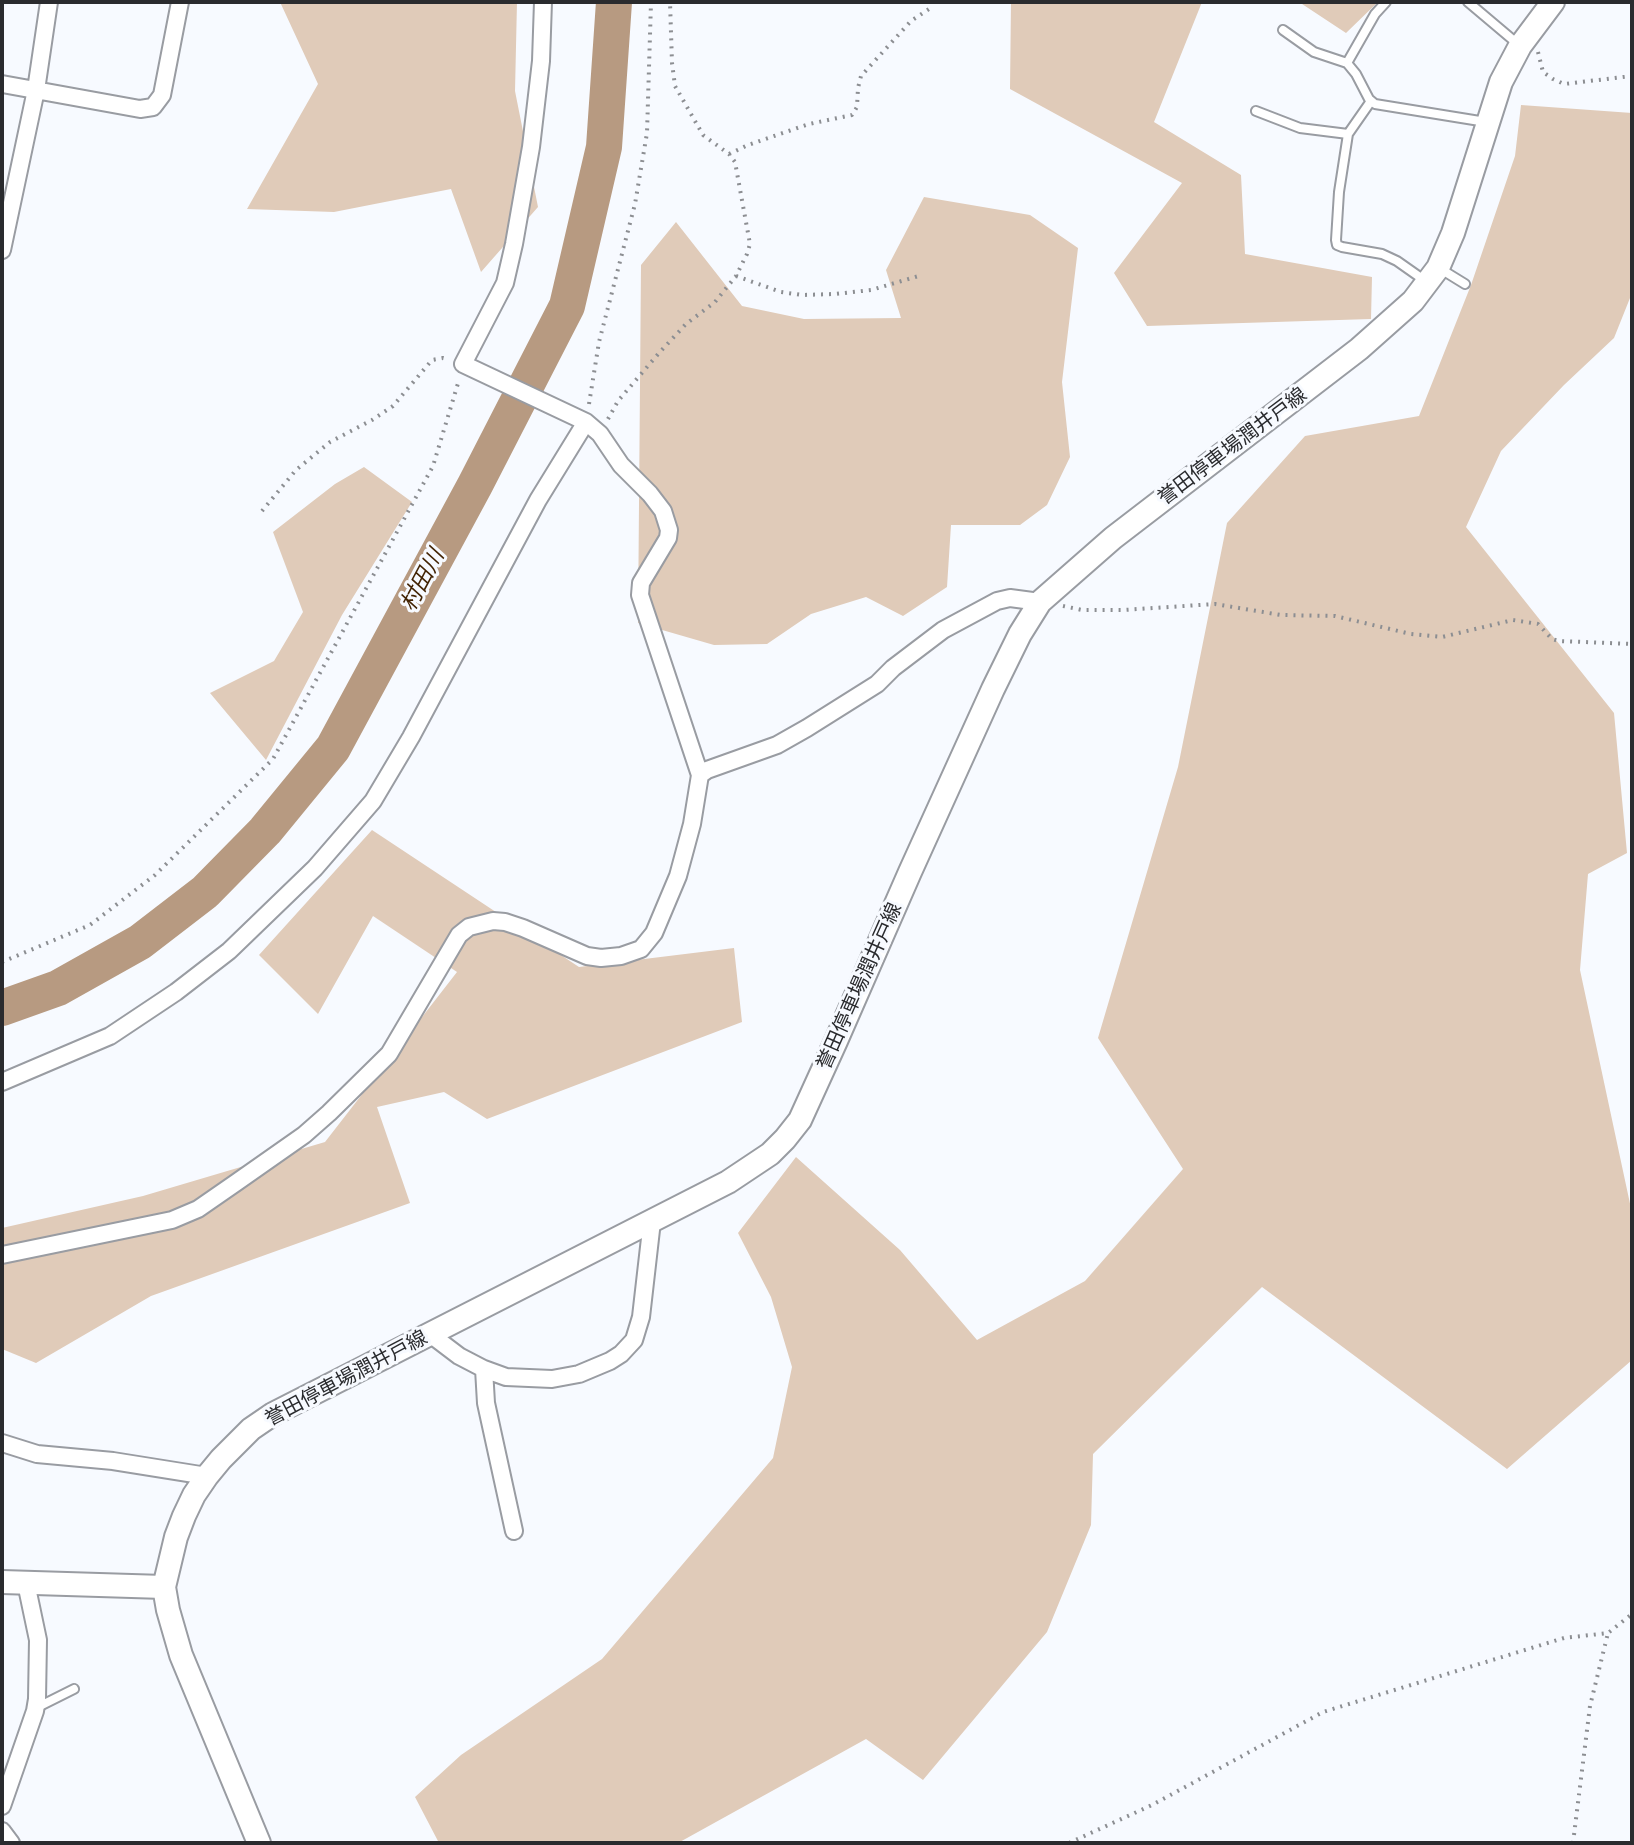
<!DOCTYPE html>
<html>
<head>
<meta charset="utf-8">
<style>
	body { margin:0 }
	#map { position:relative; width:1634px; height:1845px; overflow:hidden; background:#f7faff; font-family:Barlow,sans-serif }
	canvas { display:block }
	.frame { position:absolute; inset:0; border:4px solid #2a2b2e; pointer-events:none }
</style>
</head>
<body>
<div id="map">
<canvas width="1634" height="1845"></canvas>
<div class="frame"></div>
</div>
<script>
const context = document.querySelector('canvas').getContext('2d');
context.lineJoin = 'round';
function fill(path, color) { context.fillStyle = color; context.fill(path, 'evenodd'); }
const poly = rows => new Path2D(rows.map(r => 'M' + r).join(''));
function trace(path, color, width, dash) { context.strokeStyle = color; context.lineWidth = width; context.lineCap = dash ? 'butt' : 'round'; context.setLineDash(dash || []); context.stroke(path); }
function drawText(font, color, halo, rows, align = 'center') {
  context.font = font + ' Barlow,"Noto Sans JP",sans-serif'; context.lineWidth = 6; context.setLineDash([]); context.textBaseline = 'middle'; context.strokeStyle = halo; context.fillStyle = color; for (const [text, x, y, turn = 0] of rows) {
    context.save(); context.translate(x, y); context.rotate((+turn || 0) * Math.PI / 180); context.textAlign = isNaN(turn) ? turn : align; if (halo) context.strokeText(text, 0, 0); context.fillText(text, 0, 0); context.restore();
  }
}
fill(poly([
	[280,2,517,2,515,91,538,207,481,272,451,189,334,212,247,209,318,84],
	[1011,2,1202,2,1154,122,1241,175,1245,254,1372,277,1371,319,1147,326,1114,273,1182,183,1010,89],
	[1299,2,1378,2,1346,33],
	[1521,105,1632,113,1632,293,1614,338,1564,385,1501,451,1466,527,1614,713,1627,853,1588,874,1580,970,1632,1213,1632,1360,1507,1469,1262,1287,1093,1454,1091,1525,1047,1632,923,1780,866,1739,678,1843,439,1843,415,1797,461,1755,602,1659,773,1458,792,1367,771,1297,738,1233,796,1157,900,1250,977,1340,1085,1281,1183,1169,1098,1038,1178,767,1227,523,1305,436,1419,416,1471,285,1515,156],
	[924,197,1030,215,1078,248,1062,382,1070,457,1047,505,1020,525,951,525,947,587,903,616,866,597,811,614,767,644,714,645,638,623,641,265,676,222,742,306,804,319,901,318,886,270],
	[364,467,412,502,342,615,266,760,210,693,274,661,303,612,273,532,335,484],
	[372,830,579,967,734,948,742,1022,487,1119,444,1092,377,1107,410,1203,151,1296,36,1363,2,1349,2,1228,143,1196,325,1142,457,972,373,916,318,1014,259,955]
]), '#e0cbb9');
trace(poly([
	[2,1008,58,988,140,942,205,892,265,831,333,748,475,485,567,306,604,147,614,2]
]), '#b79a81', 36);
const lane = poly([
	[1468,2,1519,45],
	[1283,30,1314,52,1347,63,1356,74,1369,99,1375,104,1486,122],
	[1347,63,1375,14,1386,2],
	[1371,101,1348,134,1339,192,1336,240,1337,245,1342,247,1382,254,1397,261,1424,280],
	[1256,111,1300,128,1348,134],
	[1439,268,1465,284],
	[36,1708,74,1689]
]);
const street = poly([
	[543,2,541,61,531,147,514,244,505,283,463,364,586,422,600,434,621,465,650,494,663,511,669,530,668,538,641,583,640,595,700,775],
	[2,84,140,109,153,107,162,95,180,2],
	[2,250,36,90,49,2],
	[2,1082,110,1036,176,992,229,951,315,868,373,801,411,737,538,500,586,422],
	[2,1255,172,1220,198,1209,237,1182,304,1135,329,1113,389,1054,459,935,469,927,493,921,505,922,523,928,587,956,601,958,621,956,641,949,654,933,678,876,692,824,700,775,707,770,777,745,807,728,877,684,893,668,943,630,997,601,1010,598,1040,602],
	[430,1334,459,1356,484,1369,506,1377,552,1379,579,1374,610,1361,621,1354,634,1340,641,1317,652,1221],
	[484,1369,486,1403,514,1531],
	[2,1443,37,1454,113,1461,207,1476],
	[2,1806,35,1711,37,1699,38,1640,26,1583],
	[2,1831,11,1843]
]);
const secondary = poly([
	[2,1582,164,1587],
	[259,1843,181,1655,168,1610,164,1587,176,1537,184,1516,194,1495,207,1476,221,1459,251,1429,273,1414,728,1182,770,1154,785,1139,800,1120,836,1041,910,872,993,689,1020,634,1040,602,1113,538,1359,349,1413,301,1438,268,1453,233,1501,82,1520,46,1553,2]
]);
trace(lane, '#999ca2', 12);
trace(street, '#999ca2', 20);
trace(secondary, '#999ca2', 26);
trace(poly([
	[1538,52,1543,72,1553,79,1564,84,1632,76],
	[729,154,748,145,809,124,852,115,857,107,858,88,861,76,911,21,929,9],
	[736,276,781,292,802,295,835,294,871,290,922,275],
	[589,404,599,342,635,204,647,133,651,2],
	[608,419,618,401,659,353,686,324,715,302,736,276,747,254,750,244,735,162,729,154,703,135,675,86,672,63,670,2],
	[262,511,296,470,330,442,372,420,393,406,432,360,443,358,447,359],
	[1063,606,1082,610,1123,610,1215,604,1281,615,1335,616,1411,634,1442,637,1513,620,1538,624,1552,639,1559,641,1632,644],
	[2,962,90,925,155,875,273,759,433,466,459,380],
	[1069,1843,1152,1805,1323,1712,1564,1638,1608,1633,1632,1614],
	[1573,1843,1590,1706,1608,1633]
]), '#8c8e92', 4, [2, 6]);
trace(lane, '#fff', 8);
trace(street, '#fff', 16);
trace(secondary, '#fff', 22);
drawText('20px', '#2a2b2e', '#f7faff', [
	["誉田停車場潤井戸線",1232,446,-37],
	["誉田停車場潤井戸線",859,986,-66],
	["誉田停車場潤井戸線",346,1378,-28]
]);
drawText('italic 22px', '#432404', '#f7faff', [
	["村田川",422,580,-62]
]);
</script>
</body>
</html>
